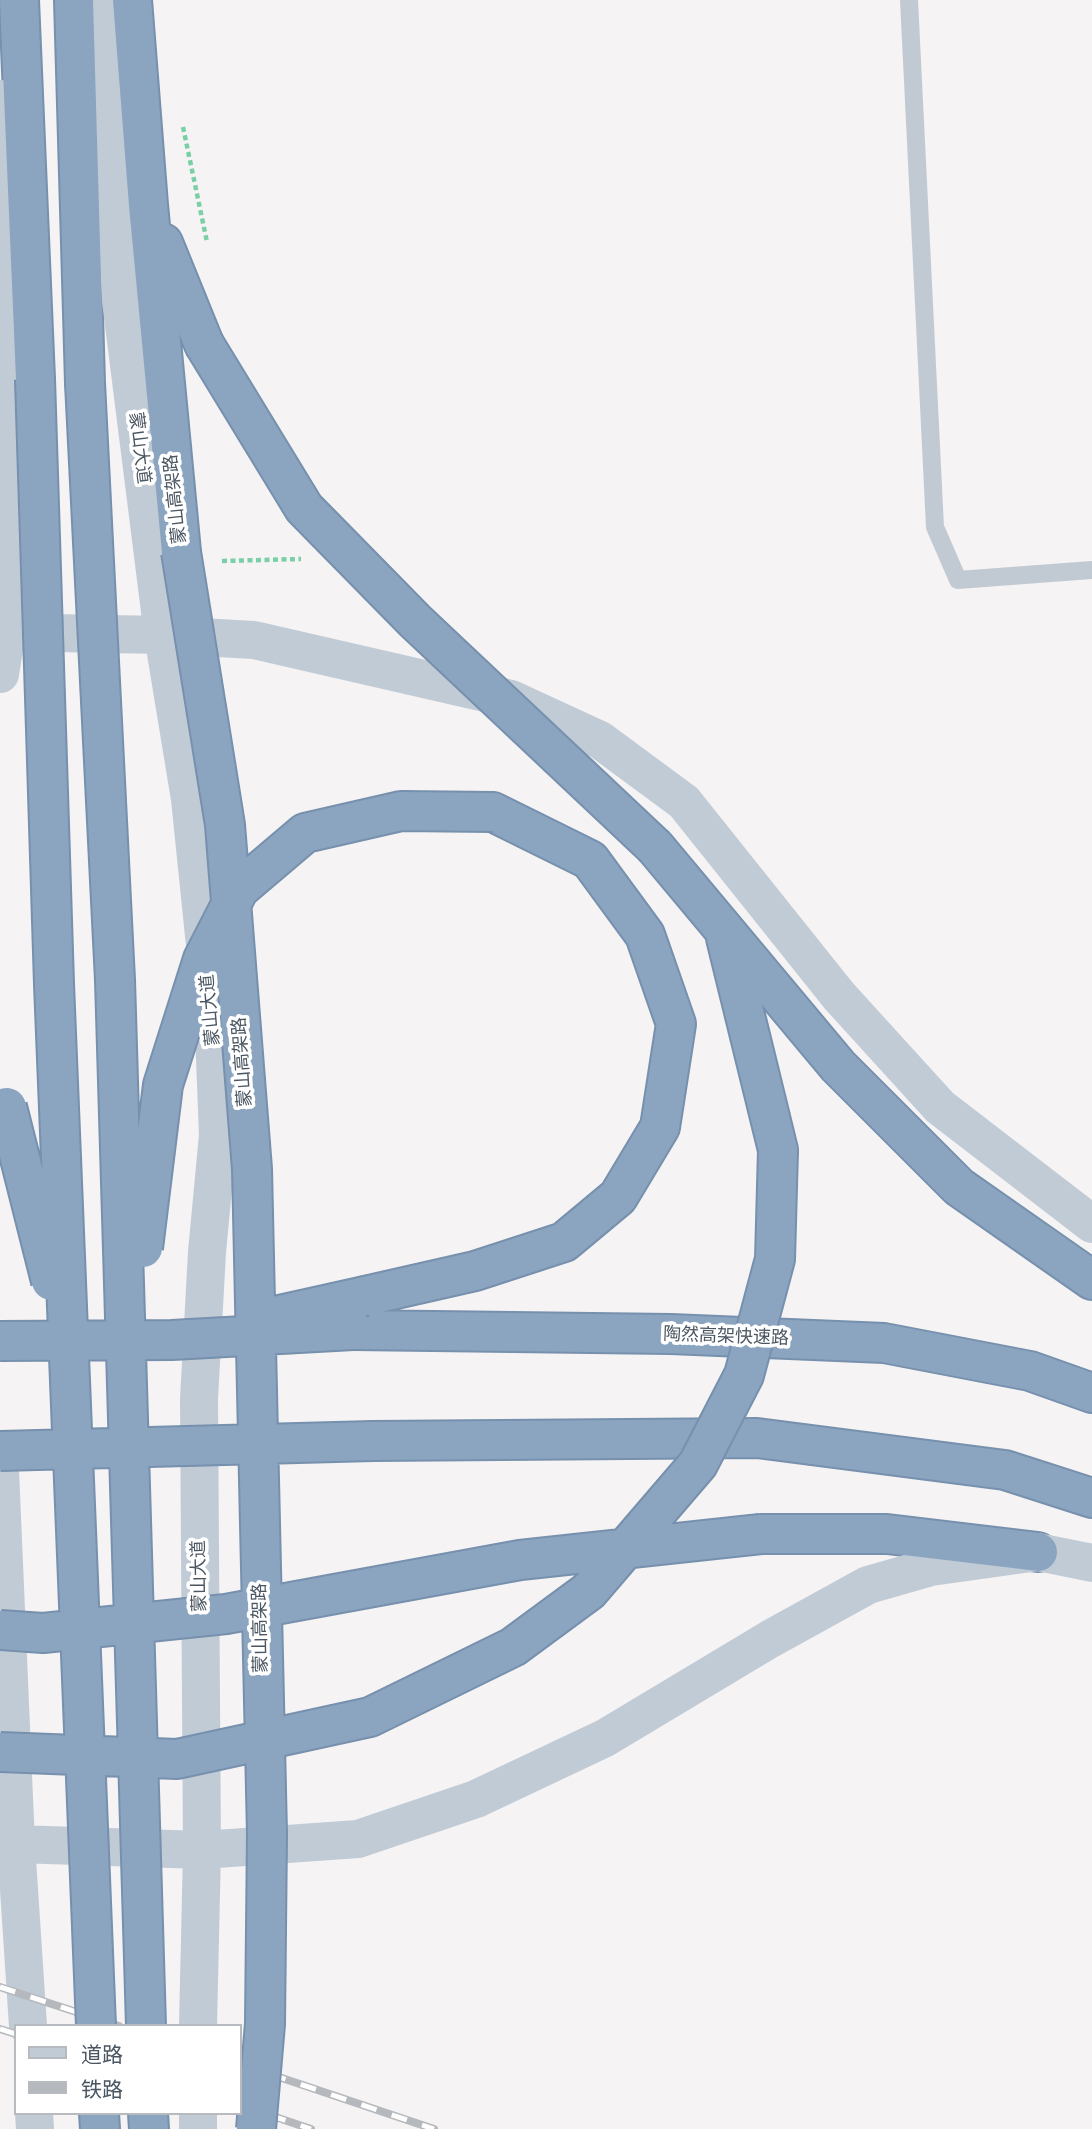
<!DOCTYPE html>
<html>
<head>
<meta charset="utf-8">
<style>
	body { margin:0 }
	#map { position:relative; width:1092px; height:2129px; overflow:hidden; background:#f5f3f3; font-family:"DejaVu Sans","Noto Sans SC",sans-serif }
	canvas { display:block }
	.legend { position:absolute; left:14px; top:2024px; width:228px; height:91px; box-sizing:border-box; background:#fff; border:2px solid #b7bbc0; margin:0; padding:9px 12px; list-style:none; font-size:21px; color:#4a5661 }
	.legend li { display:flex; align-items:center; gap:14px; height:35px }
	.legend b { width:35px; border:2px solid #b7bbc0 }
</style>
</head>
<body>
<div id="map">
<canvas width="1092" height="2129"></canvas>
<ul class="legend">
<li><b style="height:9px;background:#c1cbd6"></b>道路</li>
<li><b style="height:9px;background:#b5b8bd"></b>铁路</li>
</ul>
</div>
<script>
const context = document.querySelector('canvas').getContext('2d');
context.lineJoin = 'round';
const poly = rows => new Path2D(rows.map(r => 'M' + r).join(''));
function trace(path, color, width, dash) { context.strokeStyle = color; context.lineWidth = width; context.lineCap = dash ? 'butt' : 'round'; context.setLineDash(dash || []); context.stroke(path); }
function drawText(font, color, halo, rows, align = 'center') {
  context.font = font + ' "DejaVu Sans","Noto Sans SC",sans-serif'; context.lineWidth = 7; context.setLineDash([]); context.textBaseline = 'middle'; context.strokeStyle = halo; context.fillStyle = color; for (const [text, x, y, turn = 0] of rows) {
    context.save(); context.translate(x, y); context.rotate((+turn || 0) * Math.PI / 180); context.textAlign = isNaN(turn) ? turn : align; if (halo) context.strokeText(text, 0, 0); context.fillText(text, 0, 0); context.restore();
  }
}
const highway = poly([
	[19,0,35,379],
	[74,0,85,383],
	[132,0,148,205,181,552],
	[163,243,204,344],
	[655,847,838,1066,959,1187,1092,1280],
	[726,938,778,1150],
	[365,1296,475,1271,564,1242,618,1197,660,1127,676,1024,645,935,590,860,493,812],
	[353,1330,671,1334,884,1343,1030,1371,1092,1393],
	[373,1441,757,1438,1005,1470,1092,1498],
	[761,1534,887,1534,1038,1552],
	[99,2113,100,2129],
	[148,2113,149,2129]
]);
trace(highway, '#7690ad', 42);
trace(poly([
	[183,127,207,242],
	[222,561,301,559]
]), '#7ad0a6', 4.5, [5, 3.5]);
trace(poly([
	[909,0,935,527,958,580,1092,570]
]), '#c1cad2', 18);
trace(poly([
	[103,0,121,301,163,635,190,799,214,1033,218,1135,207,1252,199,1399,202,1850,198,2026],
	[0,99,10,314,7,630,0,674],
	[0,632,163,635,254,640,511,699,600,740,684,802,839,996,940,1107,1092,1224],
	[0,1470,16,1844,28,2026],
	[0,1840,16,1844,202,1850,358,1839,476,1799,605,1738,770,1639,868,1585,931,1567,1038,1552,1092,1563],
	[34,2113,35,2129],
	[198,2113,198,2129]
]), '#c1cbd6', 38);
trace(highway, '#8ba5c1', 38);
const rail = poly([
	[0,1987,119,2026],
	[0,2029,16,2034],
	[240,2064,434,2129],
	[240,2105,311,2129]
]);
trace(rail, '#b5b8bd', 8);
trace(rail, '#fff', 5, [16]);
const highwayBridge = poly([
	[204,344,304,508,415,621,655,847],
	[35,379,54,984,96,2026],
	[85,383,115,980,146,2026],
	[181,552,225,825,252,1169,267,1834,265,2024,256,2129],
	[7,1107,51,1281],
	[143,1248,163,1085,203,959,239,889,305,833,401,811,493,812],
	[275,1316,365,1296],
	[0,1341,172,1340,353,1330],
	[0,1451,373,1441],
	[0,1630,43,1633,226,1614,520,1560,761,1534],
	[0,1752,177,1759,370,1717,513,1647,589,1591,698,1464,744,1375,775,1259,778,1150]
]);
trace(highwayBridge, '#7690ad', 42, []);
trace(highwayBridge, '#8ba5c1', 38);
drawText('18px', '#4a5661', '#fff', [
	["蒙山大道",139,448,83],
	["蒙山高架路",176,499,-96],
	["蒙山大道",211,1010,-95],
	["蒙山高架路",243,1062,-94],
	["陶然高架快速路",726,1337,2],
	["蒙山大道",200,1576,-91],
	["蒙山高架路",261,1628,-91]
]);
</script>
</body>
</html>
